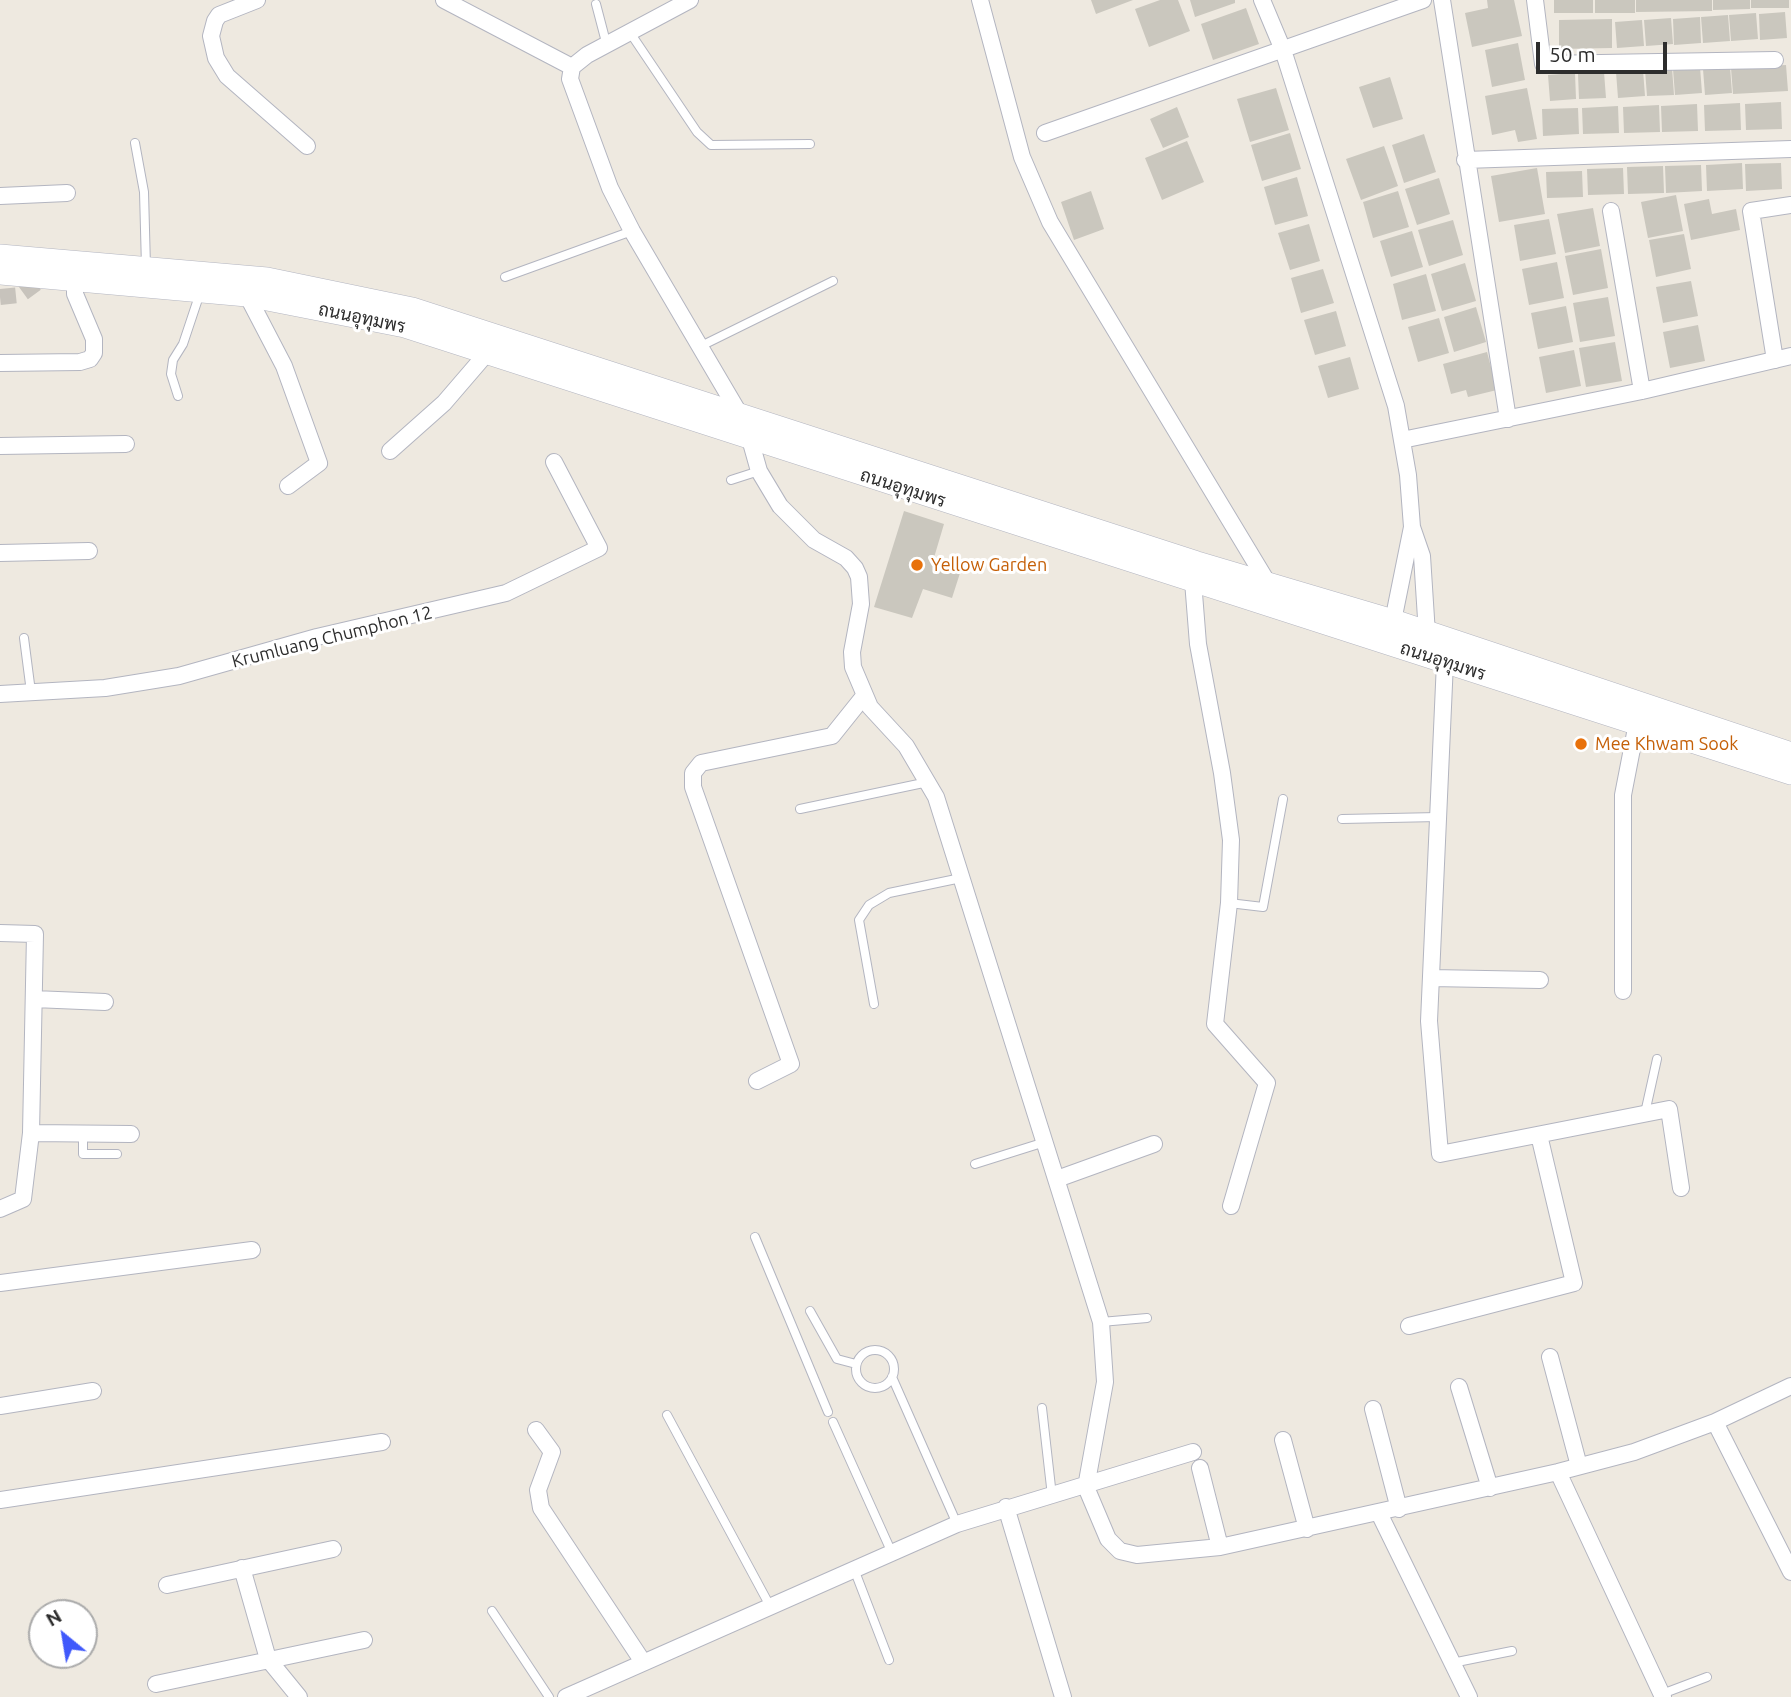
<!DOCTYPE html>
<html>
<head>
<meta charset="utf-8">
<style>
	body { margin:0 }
	#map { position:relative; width:1791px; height:1697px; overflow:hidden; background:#eee9e0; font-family:Ubuntu,sans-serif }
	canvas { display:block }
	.north { position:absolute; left:28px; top:1599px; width:70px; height:70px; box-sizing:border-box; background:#fff; border:2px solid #ababab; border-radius:50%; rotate:330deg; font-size:19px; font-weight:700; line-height:28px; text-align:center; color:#2d2d2d }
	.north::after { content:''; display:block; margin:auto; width:24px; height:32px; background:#4059fb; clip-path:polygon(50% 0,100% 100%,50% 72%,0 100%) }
	.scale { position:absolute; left:1536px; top:42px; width:131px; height:32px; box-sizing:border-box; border:4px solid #2d2d2d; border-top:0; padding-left:9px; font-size:21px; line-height:24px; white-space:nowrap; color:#2d2d2d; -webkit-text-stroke:5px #fff; paint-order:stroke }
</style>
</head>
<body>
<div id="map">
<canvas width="1791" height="1697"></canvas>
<div class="north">N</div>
<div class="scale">50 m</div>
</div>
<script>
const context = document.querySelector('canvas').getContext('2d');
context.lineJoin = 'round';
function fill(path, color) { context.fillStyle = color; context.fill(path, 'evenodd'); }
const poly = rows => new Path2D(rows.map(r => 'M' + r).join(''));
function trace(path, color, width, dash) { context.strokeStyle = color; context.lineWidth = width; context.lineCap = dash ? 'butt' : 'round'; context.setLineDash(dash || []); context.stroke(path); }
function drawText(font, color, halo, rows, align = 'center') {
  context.font = font + ' Ubuntu,Sarabun,sans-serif'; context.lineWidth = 6; context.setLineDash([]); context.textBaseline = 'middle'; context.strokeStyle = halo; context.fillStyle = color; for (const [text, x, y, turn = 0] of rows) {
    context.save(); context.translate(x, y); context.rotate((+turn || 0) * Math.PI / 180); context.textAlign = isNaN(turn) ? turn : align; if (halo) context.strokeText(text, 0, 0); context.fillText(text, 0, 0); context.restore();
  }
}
fill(poly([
	[1091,0,1133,0,1096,14],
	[1160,0,1178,0,1190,31,1149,47,1135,9],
	[1190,0,1235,0,1235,3,1195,17],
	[1487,0,1514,0,1522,36,1472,47,1465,13,1488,8],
	[1554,0,1593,0,1593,13,1554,13],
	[1595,0,1635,0,1635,13,1595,13],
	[1636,0,1712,0,1712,11,1636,12],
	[1713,0,1750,0,1750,9,1713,10],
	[1751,0,1789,0,1789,8,1751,8],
	[1246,8,1259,44,1213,60,1201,24],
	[1785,12,1787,38,1760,40,1759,14],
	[1756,13,1758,39,1731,41,1729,15],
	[1728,15,1730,41,1703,43,1701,17],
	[1700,17,1701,43,1674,45,1673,19],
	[1671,18,1673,44,1646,46,1644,20],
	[1612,19,1612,48,1559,49,1559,20],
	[1642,20,1644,46,1617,48,1615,22],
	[1518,43,1525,80,1492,87,1485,50],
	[1786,65,1788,91,1733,94,1731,68],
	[1700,67,1702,93,1675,95,1673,69],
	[1730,67,1732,93,1705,95,1703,69],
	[1672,68,1674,95,1647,96,1645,70],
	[1643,70,1645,96,1618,98,1616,72],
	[1604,72,1606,98,1579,99,1578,74],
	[1575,73,1576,99,1550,101,1548,75],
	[1390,77,1403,119,1373,128,1359,87],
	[1276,88,1289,130,1250,142,1237,99],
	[1527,88,1537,139,1518,142,1515,130,1492,135,1485,96],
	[1781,102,1782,129,1746,130,1745,104],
	[1740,103,1741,130,1705,131,1704,105],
	[1697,104,1698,131,1662,132,1661,106],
	[1659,105,1660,132,1624,133,1623,107],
	[1618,106,1619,133,1583,134,1582,108],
	[1177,107,1189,137,1163,148,1150,119],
	[1578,108,1579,134,1543,136,1542,109],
	[1290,133,1301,169,1262,181,1251,145],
	[1424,134,1436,172,1404,183,1392,145],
	[1187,141,1204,182,1162,200,1145,158],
	[1384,146,1398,186,1361,200,1346,159],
	[1742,163,1743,189,1707,191,1706,165],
	[1781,163,1782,189,1746,191,1745,164],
	[1701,165,1702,191,1666,193,1665,166],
	[1663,166,1664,193,1628,194,1627,167],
	[1537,168,1545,214,1499,222,1491,176],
	[1623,168,1624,194,1588,195,1587,169],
	[1582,171,1583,197,1547,198,1546,172],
	[1297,177,1308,216,1275,225,1264,187],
	[1439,178,1450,214,1417,225,1405,189],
	[1091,191,1104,229,1074,240,1061,202],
	[1398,191,1409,227,1373,238,1363,202],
	[1676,195,1683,231,1648,238,1641,202],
	[1709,199,1712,214,1736,209,1740,230,1691,240,1684,204],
	[1593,208,1600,246,1565,253,1557,214],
	[1549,219,1556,254,1520,261,1514,225],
	[1453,220,1463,255,1429,266,1418,230],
	[1309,224,1320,261,1290,270,1278,233],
	[1412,231,1423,267,1391,277,1380,241],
	[1684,234,1691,269,1656,277,1649,240],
	[1601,249,1608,288,1573,295,1565,256],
	[1557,262,1564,298,1529,305,1522,269],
	[1465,263,1476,301,1442,311,1431,274],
	[1323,269,1334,303,1301,313,1291,278],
	[1426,274,1436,311,1402,320,1393,284],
	[1691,281,1698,316,1663,323,1656,287],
	[1608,297,1615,336,1580,342,1573,303],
	[1566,306,1573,342,1538,349,1531,313],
	[1476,307,1486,342,1454,352,1444,317],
	[1336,311,1346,346,1315,355,1304,320],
	[1439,318,1449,353,1418,362,1408,327],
	[1698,325,1705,361,1670,368,1663,332],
	[1615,342,1622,381,1586,387,1579,348],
	[1574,350,1581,386,1546,393,1539,357],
	[1487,352,1497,390,1468,397,1466,390,1451,394,1443,364],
	[1350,357,1359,389,1328,398,1318,366],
	[904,511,944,524,933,561,961,570,952,598,923,589,912,618,874,607]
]), '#cac7be');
trace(poly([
	[0,297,20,295,46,276]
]), '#c7c3bc', 16, [16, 8]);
const lane = poly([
	[596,4,607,46],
	[631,34,697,132,711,145,810,144],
	[135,143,144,192,146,267],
	[505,277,632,231],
	[699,347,833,281],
	[178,396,171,374,173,360,183,344,200,293],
	[731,480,759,471],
	[24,638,31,692],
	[800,809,928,782],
	[1342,819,1438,817],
	[1229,903,1263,907,1283,799],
	[874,1004,859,920,869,905,889,893,961,878],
	[1645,1113,1657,1059],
	[83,1134,83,1154,117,1154],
	[975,1164,1045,1142],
	[755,1237,828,1412],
	[810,1311,837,1359,856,1364],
	[1101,1322,1147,1318],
	'856 1369a19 19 0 1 1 38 0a19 19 0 1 1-38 0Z',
	[892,1377,957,1524],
	[1042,1408,1052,1496],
	[667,1415,770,1606],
	[833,1422,892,1553],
	[854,1569,889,1660],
	[492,1611,549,1697],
	[1452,1663,1512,1651],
	[1662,1694,1707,1677]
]);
const street = poly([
	[257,0,219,15,215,21,211,36,216,58,227,76,307,146],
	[444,0,572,67],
	[690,0,587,55,572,67,570,79,610,188,632,231,739,413],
	[980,0,1022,157,1050,222,1269,585],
	[1262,0,1283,50,1396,406,1408,475,1412,527,1422,556,1427,634],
	[1442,0,1508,419],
	[1535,0,1543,64,1775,60],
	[1045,133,1423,0],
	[1465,160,1791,149],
	[0,196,67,193],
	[1611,211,1642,391],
	[247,295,284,366,319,463,288,486],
	[1775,360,1751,211,1791,205],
	[0,363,80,362,90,359,94,353,94,339,75,294,75,278],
	[750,439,759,471,780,506,814,540,846,558,855,568,859,577,861,604,852,652,853,667,870,707,906,746,936,797,1101,1322,1105,1382,1086,1487,1108,1539,1120,1551,1137,1555,1220,1547,1558,1472,1634,1452,1715,1422,1791,1386],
	[1402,440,1642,391,1791,356],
	[0,446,126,444],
	[390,451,444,403,487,353],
	[0,553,89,551],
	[1193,581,1198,644,1222,773,1231,840,1229,903,1215,1024,1267,1083,1231,1206],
	[1393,621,1412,527],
	[1445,662,1429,1021,1440,1154,1669,1109,1681,1188],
	[0,694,105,688,179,676,317,637,506,593,599,548,554,462],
	[0,933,35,934,31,1133,23,1199,0,1209],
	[1431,978,1540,980],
	[1623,991,1623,795,1637,723],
	[34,999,105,1002],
	[757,1081,791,1064,693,787,693,773,701,763,832,736,864,696],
	[31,1133,131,1134],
	[1057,1179,1154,1144],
	[0,1283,252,1250],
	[1409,1326,1574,1283,1539,1135],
	[1550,1357,1579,1466],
	[1459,1387,1490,1488],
	[0,1406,93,1391],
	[1373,1409,1399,1509],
	[1715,1422,1791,1572],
	[536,1430,552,1452,538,1490,541,1508,643,1662],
	[1283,1440,1307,1529],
	[1200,1468,1220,1547],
	[1558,1472,1663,1697],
	[0,1500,382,1442],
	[1006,1507,1063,1697],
	[1379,1513,1469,1697],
	[242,1568,268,1659,299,1697],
	[167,1585,333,1549],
	[156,1684,364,1640],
	[566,1697,957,1524,1193,1452]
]);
const secondary = poly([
	[0,256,267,279,412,309,1197,563,1393,621,1791,754],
	[0,273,247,295,405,326,1791,773]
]);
trace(lane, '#b3b5c0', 10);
trace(street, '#b3b5c0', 18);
trace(secondary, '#b3b5c0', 24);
trace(lane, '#fff', 8);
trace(street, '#fff', 16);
trace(secondary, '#fff', 23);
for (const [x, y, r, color] of [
	[917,565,7,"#e8710a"],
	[1581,744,7,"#e8710a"]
]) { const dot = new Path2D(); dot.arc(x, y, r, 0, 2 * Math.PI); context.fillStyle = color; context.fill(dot); trace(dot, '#fff', 2.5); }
drawText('18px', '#2d2d2d', '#fff', [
	["ถนนอุทุมพร",362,318,12],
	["ถนนอุทุมพร",903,488,18],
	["Krumluang Chumphon 12",332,637,-14],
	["ถนนอุทุมพร",1443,661,18]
]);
drawText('18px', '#c56008', '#fff', [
	["Yellow Garden",931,565],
	["Mee Khwam Sook",1595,744]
], 'left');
</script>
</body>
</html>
